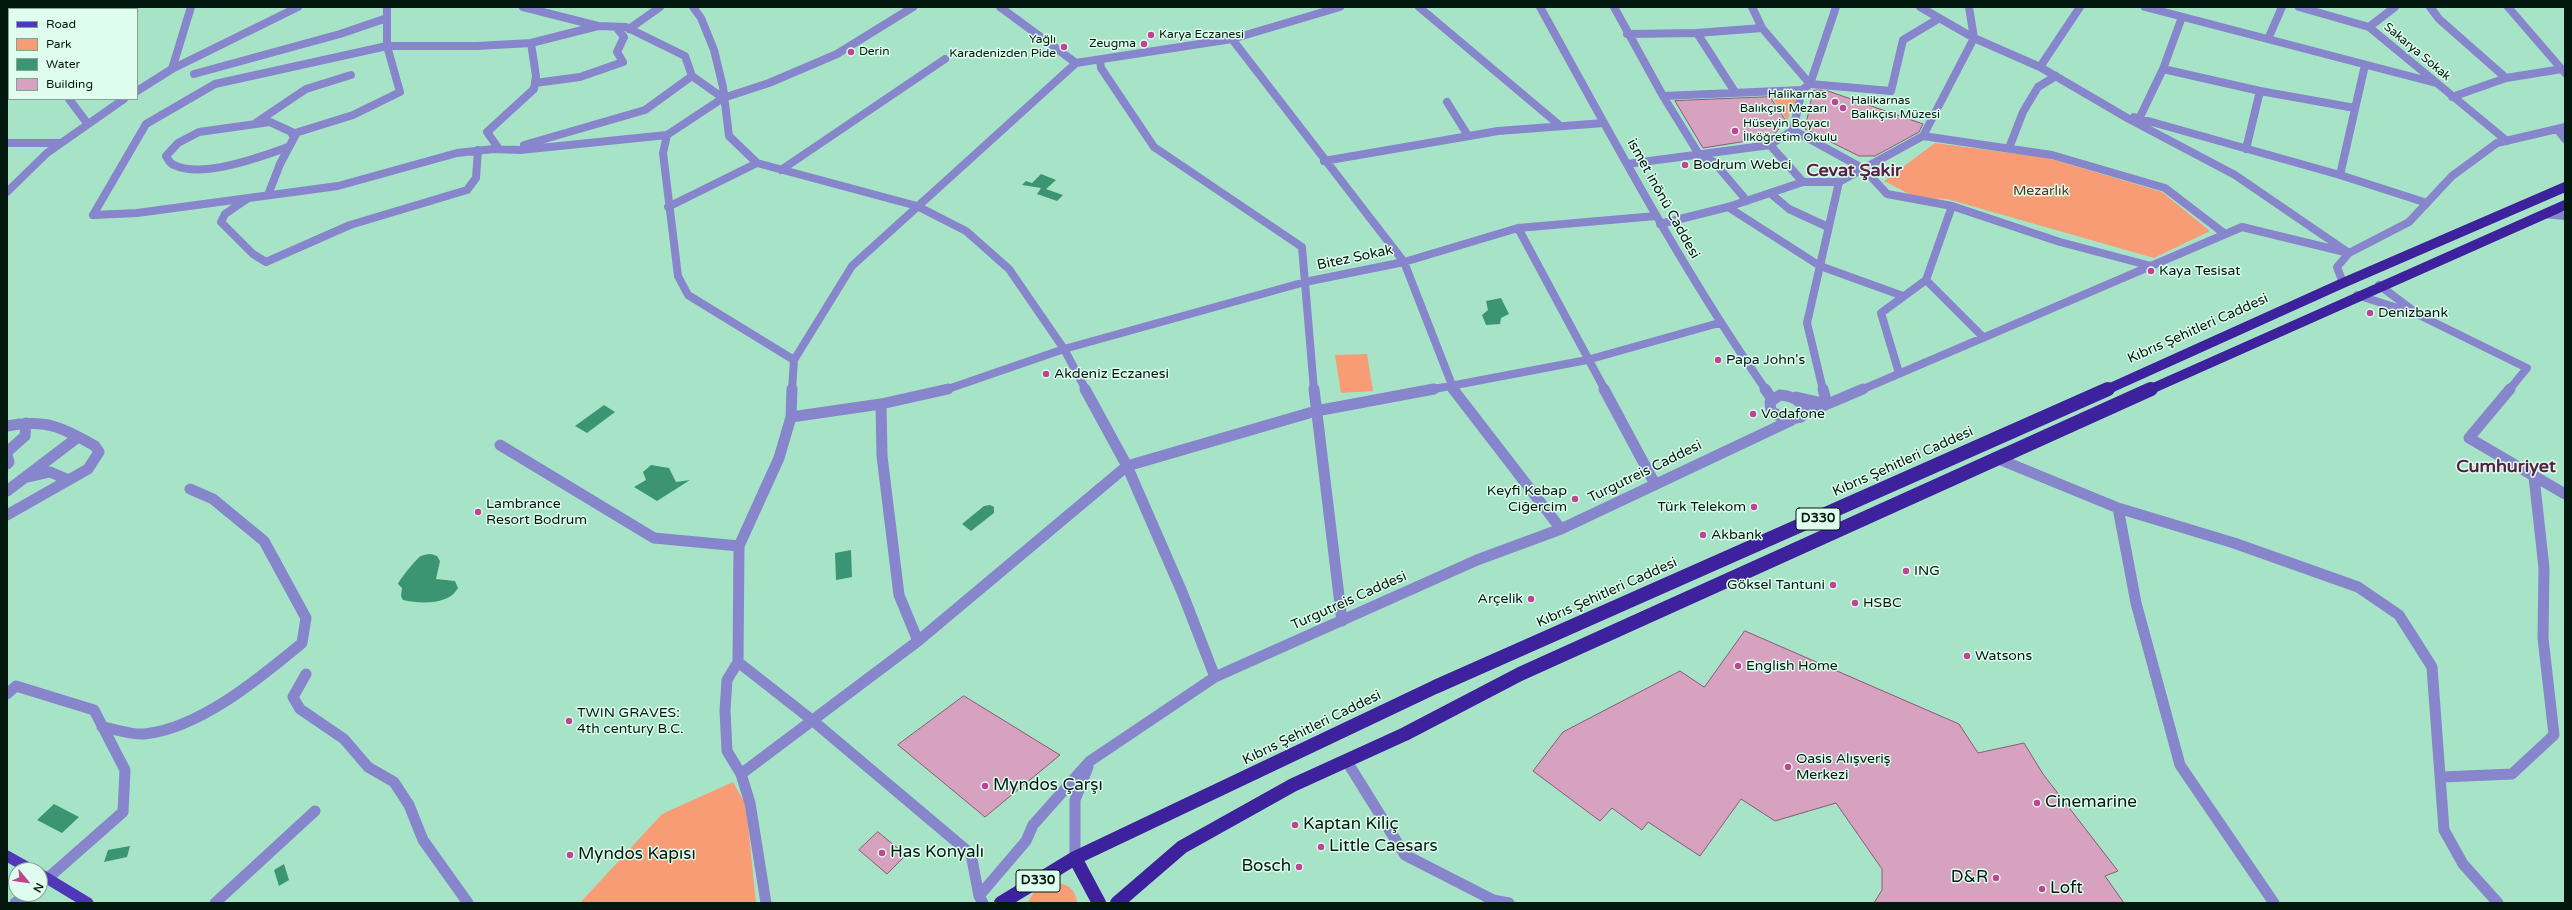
<!DOCTYPE html>
<meta charset="utf-8">
<style>
body{margin:0}
#map{position:relative;width:2572px;height:910px;overflow:hidden;background:#a7e4c7;font-family:"Varela Round",sans-serif}
canvas{display:block}
.frame{position:absolute;inset:0;border:8px solid #02180f;pointer-events:none}
.legend{position:absolute;left:8px;top:8px;width:130px;height:92px;box-sizing:border-box;background:#dffdee;border:1px solid #87a195;margin:0;padding:5px 7px;list-style:none;font-size:12px;color:#02180f}
.legend li{display:flex;align-items:center;gap:8px;height:20px}
.legend b{width:20px;border:1px solid #87a195}
.north{position:absolute;left:8px;top:862px;width:40px;height:40px;box-sizing:border-box;background:#dffdee;border:1px solid #87a195;border-radius:50%;rotate:119deg;font-size:11px;font-weight:700;line-height:16px;text-align:center;color:#02180f}
.north::after{content:'';display:block;margin:auto;width:14px;height:18px;background:#c04494;clip-path:polygon(50% 0,100% 100%,50% 72%,0 100%)}
</style>
<div id="map">
<canvas width="2572" height="910"></canvas>
<div class="frame"></div>
<ul class="legend">
<li><b style="height:5px;background:#5037ba"></b>Road</li>
<li><b style="height:11px;background:#f79c74"></b>Park</li>
<li><b style="height:11px;background:#3c9572"></b>Water</li>
<li><b style="height:11px;background:#d7a2bf"></b>Building</li>
</ul>
<div class="north">N</div>
</div>
<script>
const ctx = document.querySelector('canvas').getContext('2d');
ctx.lineJoin = 'round';
function fill(path, color) {
  ctx.fillStyle = color;
  ctx.fill(path, 'evenodd');
}
function trace(path, color, width, dash) {
  ctx.strokeStyle = color;
  ctx.lineWidth = width;
  ctx.lineCap = dash ? 'butt' : 'round';
  ctx.setLineDash(dash || []);
  ctx.stroke(path);
}
function label(font, color, halo, rows, align = 'center') {
  ctx.font = font + ' "Varela Round",sans-serif';
  ctx.lineWidth = 3;
  ctx.setLineDash([]);
  ctx.textBaseline = 'middle';
  ctx.strokeStyle = halo;
  ctx.fillStyle = color;
  for (const [text, x, y, turn = 0] of rows) {
    ctx.save();
    ctx.translate(x, y);
    ctx.rotate((+turn || 0) * Math.PI / 180);
    ctx.textAlign = isNaN(turn) ? turn : align;
    if (halo) ctx.strokeText(text, 0, 0);
    ctx.fillText(text, 0, 0);
    ctx.restore();
  }
}
const green = new Path2D(`
 M1787,92L1797,98L1787,120L1770,94Z
 M1935,143L2048,158L2162,192L2210,231L2154,258L1947,199L1917,198L1884,181Z
 M1367,354L1373,391L1341,393L1335,355Z
 M733,782L746,805L756,903H580L662,814Z
 M1050,883C1064,882 1076,887 1077,903H1028C1032,892 1039,887 1050,883Z`);
const water = new Path2D(`
 M1041,174L1056,180L1046,189L1063,195L1057,201L1037,194L1041,188L1022,185L1026,181L1032,183Z
 M1501,298L1509,314L1501,318L1500,324L1486,325L1482,315L1488,310L1486,301Z
 M604,405L615,412L587,433L575,426Z
 M651,465L669,468L676,482L690,480L657,501L634,487L646,480L643,472Z
 M990,505L994,507V513L971,531L962,524L984,506Z
 M851,550L852,577L836,580L835,553Z
 M431,554L437,556L440,561L436,579L455,581L458,588C449,605 421,604 403,600L401,596L402,588L398,584C399,580 417,558 421,556C423,555 428,554 431,554Z
 M54,804L79,817L62,833L37,820Z
 M130,846L127,857L104,862L108,850Z
 M284,864L289,880L279,886L274,870Z`);
const building = new Path2D(`
 M1817,90L1828,91L1923,124L1919,132L1875,156H1859L1805,129L1813,91Z
 M1770,97L1786,121L1772,137L1703,148L1675,101Z
 M1745,631L1959,724L1978,753L2024,743L2043,774L2118,871L2105,876L2124,903H1874L1882,890V869L1836,803L1775,821L1741,799L1700,856L1648,822L1642,830L1612,808L1600,821L1533,771L1563,732L1680,671L1704,687Z
 M964,696L1060,755L985,817L898,745Z
 M878,832L906,855L887,874L859,850Z`);
const minorFar1 = new Path2D(`
 M33,7L34,9
 M523,7L598,26L626,27L685,56L692,76L723,98
 M693,7L701,18L714,50L723,87L729,136L757,163L917,206L966,231L1009,269L1064,349L1086,390
 M1000,7L1076,63
 M1419,7L1558,124
 M1540,7C1612,137 1681,268 1766,390
 M1614,7L1663,96L1700,156L1714,162L1747,201
 M1836,7L1810,84L1891,91L1903,40L1938,19
 M1920,7L1974,38L2040,67L2129,119L2235,175L2349,253L2337,267L2343,283
 M2145,7L2436,83
 M2299,7L2369,27L2507,141
 M2430,7L2439,19L2506,78
 M2508,7L2565,73
 M2182,17L2163,69L2260,91
 M2369,27L2395,7
 M629,29L660,7
 M1697,33L1735,92
 M1627,34L1697,33L1762,28
 M7,35L9,34
 M1232,39L1404,262L1454,390
 M2268,39L2282,7
 M1100,61L1101,68L1154,147L1302,247L1314,390
 M2365,65L2340,175L2427,203
 M2040,67L2080,7
 M172,69L191,7
 M194,74L340,34L387,18
 M535,83L580,77L623,62L617,52L624,37L616,27
 M137,91L172,69L298,7
 M1663,96L1802,90
 M2452,97L2506,78L2562,69
 M69,99L87,123
 M1447,102L1467,134
 M2134,117L2340,175
 M2139,119L2163,69
 M257,122L306,89L351,75
 M2565,127L2557,129L2565,139
 M1793,130L1864,169L1887,194L1952,206L2060,242L2151,266
 M292,134L353,115L400,92L387,46V7
 M1923,136L2052,155L2165,188L2225,234
 M7,143H61
 M524,145L645,110L692,76
 M1770,145L1803,182
 M2009,148L2023,112L2038,87L2056,76
 M499,149L487,132L534,89L536,76L531,43
 M2246,149L2260,91L2355,108
 M1324,161L1498,131L1604,123
 M1627,164L1770,145L1793,130L1802,90L1810,84L1762,28L1752,7
 M781,170L945,59
 M7,192L47,153L124,99
 M1770,193L1789,209L1828,227
 M268,195L280,164L296,134L270,122L199,132L178,143L166,156C168,159 170,164 174,165C202,179 260,157 288,147
 M247,199L225,214L221,222L253,254L266,262L350,225L467,190L476,178L478,150
 M668,207L757,163
 M1728,207L1820,266L1903,296
 M2544,214L2565,216
 M93,215L137,213L338,186L457,153L494,149L520,150L667,135
 M93,215L146,124L215,84L387,46H477L531,43L598,26
 M1660,224L1728,207L1803,182H1839
 M1518,228L1605,390
 M1926,280L1983,337
 M2379,285L2411,309
 M2357,295L2419,315L2527,368L2509,390
 M794,360L852,266L1076,63L1232,39L1340,7
 M1899,373L1881,313L1926,280L1952,206
 M792,390L794,360L688,295L678,276L663,153L667,135L723,98L769,83L837,54L913,7
 M945,390L1064,349L1305,282L1404,262L1518,228L1656,216
 M1429,390L1587,360L1719,323
 M1823,390L1807,323L1839,182L1923,136L1974,38L1969,7
 M1861,390L2242,227L2349,253L2409,222L2452,176L2497,143L2557,129`);
const minor = new Path2D(`
 M792,389L791,417L779,458L739,546L738,662L812,720L971,854L979,896L983,903
 M1085,389L1127,466L1182,592L1215,677
 M1314,389L1342,621
 M1453,389L1561,529
 M1604,389L1655,484
 M1765,389L1772,399
 M1823,389L1827,404
 M2510,389L2469,438L2565,494
 M1780,395C1791,396 1801,399 1805,410L1801,417L1786,420L1771,411L1770,402Z
 M1796,397L1827,404
 M881,404L882,456L899,595L918,641
 M1804,414L1863,389
 M791,417L881,404L948,389
 M7,426C46,419 62,427 95,446L99,452L88,469L7,515
 M500,445L654,538L739,546
 M7,452L25,436L26,423
 M7,455L9,462L7,464
 M1996,458L2118,508L2234,543L2358,587L2399,615L2432,667L2444,830L2463,864L2498,903
 M28,477L50,472L69,480
 M7,491L78,437
 M2118,508L2136,603L2180,765L2274,903
 M738,662L727,680L725,710L727,751L741,774L750,803L766,903
 M306,674L293,697L300,709L344,739L368,767L394,782L409,805L423,840L468,903
 M7,694L16,686L94,710L125,770L123,812L40,885
 M102,727C116,729 130,735 144,734C199,729 261,677 302,643L306,618L264,541L213,499L190,489
 M1346,760L1405,855L1493,900L1509,903
 M741,774L918,641L1127,466L1316,411L1434,389
 M2442,777L2512,774L2554,735L2543,638L2544,568L2534,477
 M1075,858V800L1088,767
 M979,896L1026,841L1033,825L1090,761L1215,677L1477,560L1561,529L1792,420
 M15,903L27,894
 M215,903L315,811`);
const major = new Path2D(`
 M7,856L32,870
 M40,874L88,903`);
const highwayFar1 = new Path2D(`
 M2106,390L2343,283L2565,187
 M2149,390L2565,205`);
const highway = new Path2D(`
 M1075,858L1099,903
 M1001,903L1075,858L1435,687L2108,389
 M1117,903L1182,847L1293,785L1405,734L1520,674L2151,389`);
const markers = [
 [1151,35,4,"#c04494"],
 [1144,44,4,"#c04494"],
 [1064,47,4,"#c04494"],
 [851,52,4,"#c04494"],
 [1835,102,4,"#c04494"],
 [1843,108,4,"#c04494"],
 [1735,131,4,"#c04494"],
 [1685,165,4,"#c04494"],
 [2151,271,4,"#c04494"],
 [2370,313,4,"#c04494"],
 [1718,360,4,"#c04494"],
 [1046,374,4,"#c04494"],
 [1753,414,4,"#c04494"],
 [1575,499,4,"#c04494"],
 [1754,507,4,"#c04494"],
 [478,512,4,"#c04494"],
 [1703,535,4,"#c04494"],
 [1906,571,4,"#c04494"],
 [1833,585,4,"#c04494"],
 [1531,599,4,"#c04494"],
 [1855,603,4,"#c04494"],
 [1967,656,4,"#c04494"],
 [1738,666,4,"#c04494"],
 [569,721,4,"#c04494"],
 [1788,767,4,"#c04494"],
 [985,786,4,"#c04494"],
 [2037,803,4,"#c04494"],
 [1295,825,4,"#c04494"],
 [1321,847,4,"#c04494"],
 [882,853,4,"#c04494"],
 [570,855,4,"#c04494"],
 [1299,867,4,"#c04494"],
 [1996,878,4,"#c04494"],
 [2042,889,4,"#c04494"]
];
const farPoinames = [
 ["Karya Eczanesi",1159,35],
 ["Yağlı",1056,40,"right"],
 ["Karadenizden Pide",1056,54,"right"],
 ["Zeugma",1136,44,"right"],
 ["Derin",859,52],
 ["Halikarnas",1827,95,"right"],
 ["Balıkçısı Mezarı",1827,109,"right"],
 ["Halikarnas",1851,101],
 ["Balıkçısı Müzesi",1851,115],
 ["Hüseyin Boyacı",1743,124],
 ["İlköğretim Okulu",1743,138]
];
const farStreetnames = [
 ["Sakarya Sokak",2417,52,40]
];
const shields = [
 [1818,519,44],
 [1038,881,44]
];
const shieldNames = [
 ["D330",1818,519],
 ["D330",1038,881]
];
const poiNames = [
 ["Bodrum Webci",1693,165],
 ["Kaya Tesisat",2159,271],
 ["Denizbank",2378,313],
 ["Papa John's",1726,360],
 ["Akdeniz Eczanesi",1054,374],
 ["Vodafone",1761,414],
 ["Keyfi Kebap",1567,491,"right"],
 ["Ciğercim",1567,507,"right"],
 ["Lambrance",486,504],
 ["Resort Bodrum",486,520],
 ["Türk Telekom",1746,507,"right"],
 ["Akbank",1711,535],
 ["ING",1914,571],
 ["Göksel Tantuni",1825,585,"right"],
 ["Arçelik",1523,599,"right"],
 ["HSBC",1863,603],
 ["Watsons",1975,656],
 ["English Home",1746,666],
 ["TWIN GRAVES:",577,713],
 ["4th century B.C.",577,729],
 ["Oasis Alışveriş",1796,759],
 ["Merkezi",1796,775]
];
const parkNames = [
 ["Mezarlık",2041,191]
];
const streetNames = [
 ["ismet inönü Caddesi",1663,199,61],
 ["Bitez Sokak",1355,258,-12],
 ["Kıbrıs Şehitleri Caddesi",2198,329,-24],
 ["Kıbrıs Şehitleri Caddesi",1903,462,-24],
 ["Turgutreis Caddesi",1645,472,-26],
 ["Kıbrıs Şehitleri Caddesi",1607,593,-24],
 ["Turgutreis Caddesi",1349,601,-24],
 ["Kıbrıs Şehitleri Caddesi",1312,728,-26]
];
const nearPoinames = [
 ["Myndos Çarşı",993,786],
 ["Cinemarine",2045,803],
 ["Kaptan Kiliç",1303,825],
 ["Little Caesars",1329,847],
 ["Has Konyalı",890,853],
 ["Myndos Kapısı",578,855],
 ["Bosch",1291,867,"right"],
 ["D&R",1988,878,"right"],
 ["Loft",2050,889]
];
const districtNames = [
 ["Cevat Şakir",1854,171],
 ["Cumhuriyet",2506,467]
];
fill(green, '#f79c74');
fill(water, '#3c9572');
fill(building, '#d7a2bf');
trace(building, '#8a5a75', 1);
trace(minorFar1, '#8785cb', 8);
trace(minor, '#8785cb', 11);
trace(major, '#5037ba', 11);
trace(highwayFar1, '#3e219c', 10);
trace(highway, '#3e219c', 14);
for (const [x, y, r, color] of markers) {
  const dot = new Path2D();
  dot.arc(x, y, r, 0, 2 * Math.PI);
  ctx.fillStyle = color;
  ctx.fill(dot);
  trace(dot, '#dffdee', 1.5);
}
label('12px', '#02180f', '#dffdee', farPoinames, 'left');
label('12px', '#02180f', '#dffdee', farStreetnames);
for (const [x, y, w] of shields) {
  const box = new Path2D();
  box.roundRect(x - w / 2, y - 11, w, 22, 3);
  ctx.fillStyle = '#dffdee';
  ctx.fill(box);
  trace(box, '#02180f', 1);
}
label('bold 13px', '#02180f', null, shieldNames);
label('14px', '#02180f', '#dffdee', poiNames, 'left');
label('14px', '#62301a', '#dffdee', parkNames);
label('14px', '#02180f', '#dffdee', streetNames);
label('17px', '#02180f', '#dffdee', nearPoinames, 'left');
label('bold 18px', '#591e44', '#dffdee', districtNames);
</script>
